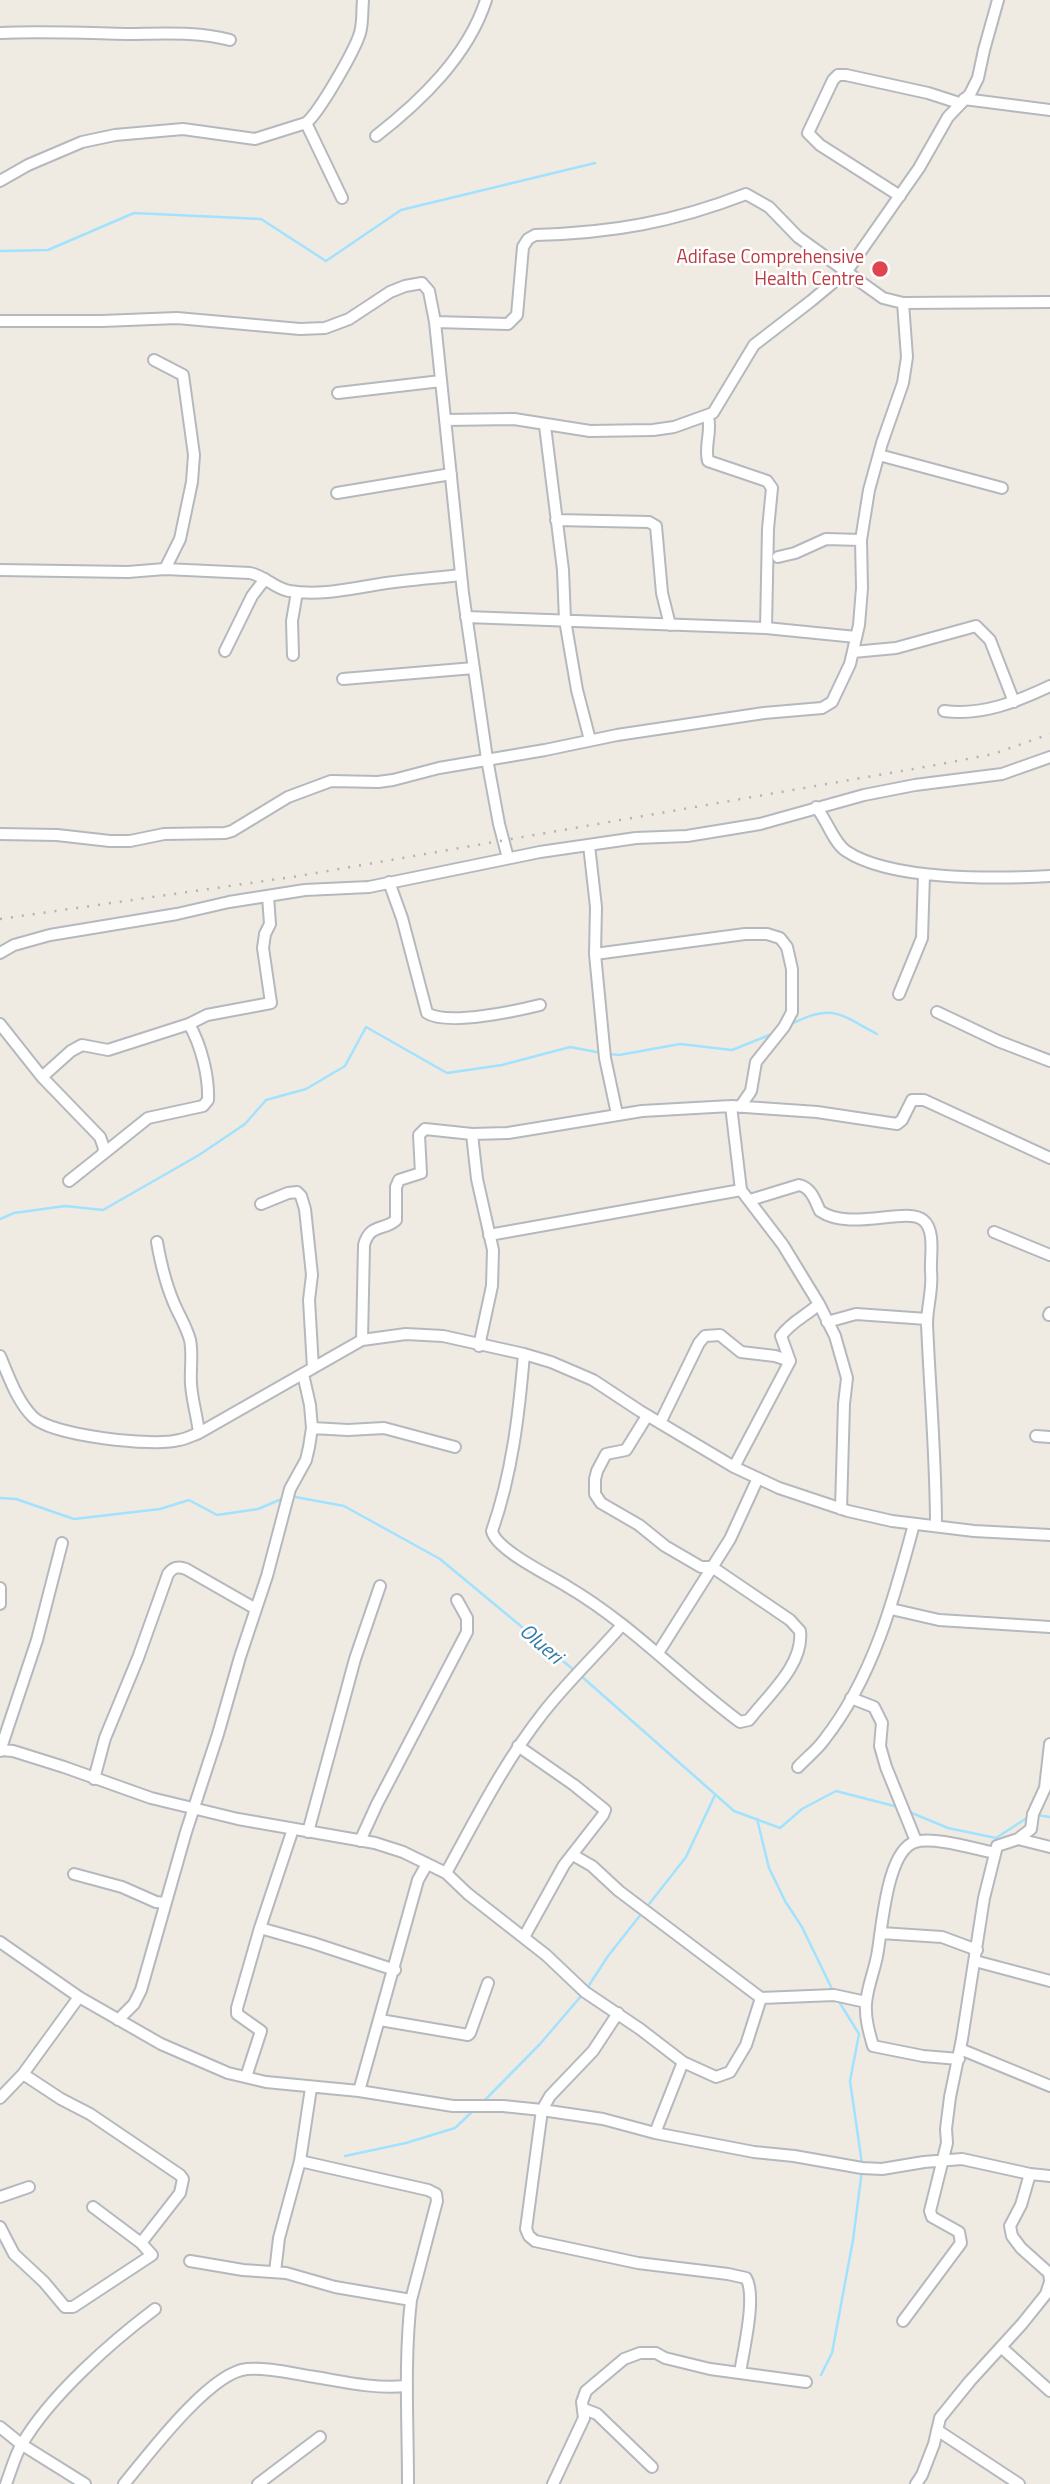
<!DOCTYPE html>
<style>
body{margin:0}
canvas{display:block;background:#efeae2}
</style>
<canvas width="1050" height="2484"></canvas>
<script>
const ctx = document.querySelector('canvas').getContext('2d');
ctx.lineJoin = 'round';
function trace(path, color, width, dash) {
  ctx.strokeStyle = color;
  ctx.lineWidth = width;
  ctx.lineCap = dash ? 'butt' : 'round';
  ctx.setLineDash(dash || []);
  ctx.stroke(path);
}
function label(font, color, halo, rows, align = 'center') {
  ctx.font = font + ' "Titillium Web",sans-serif';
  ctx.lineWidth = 5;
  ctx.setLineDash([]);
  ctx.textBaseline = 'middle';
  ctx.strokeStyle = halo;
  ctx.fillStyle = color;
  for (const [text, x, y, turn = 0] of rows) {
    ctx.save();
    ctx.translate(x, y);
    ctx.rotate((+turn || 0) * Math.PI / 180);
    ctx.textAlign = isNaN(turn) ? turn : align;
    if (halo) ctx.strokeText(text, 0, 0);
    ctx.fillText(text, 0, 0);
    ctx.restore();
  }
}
const stream = new Path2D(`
 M0,251L48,250L134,213L261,219L326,261L401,210L595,163
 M791,1024C833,1003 839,1014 877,1034
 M609,1054L619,1055L680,1044L732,1050L772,1034
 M0,1219L14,1213L65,1206L103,1210L199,1155L245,1124L266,1100L306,1089L345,1066L366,1027L447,1073L502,1065L570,1047L602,1053
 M290,1496L344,1506L440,1559L575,1671
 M0,1498L16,1499L74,1519L160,1509L189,1500L217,1515L258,1509L284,1498
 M580,1675L734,1811L780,1828L802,1809L836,1791L898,1807
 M907,1811L948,1828L996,1838L1030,1816
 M1036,1815L1050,1817
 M757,1819L769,1868L785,1901L802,1927L833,1991
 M646,1908L686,1857L715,1795
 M586,1990L608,1956L642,1913
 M838,2000L859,2034L850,2081L862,2164
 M482,2103L540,2044L582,1995
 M345,2156L406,2143L455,2128L474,2110
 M821,2375L832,2353L853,2240L862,2170`);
const street = new Path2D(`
 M0,33C42,31 84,33 126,34C160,34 197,31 230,40
 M964,99L1050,110
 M306,123L342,198
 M376,136C421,101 468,56 486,0
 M0,181L28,165L82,142L115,135L183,129L255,139L306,123C319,113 355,50 360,33C363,23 362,10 363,0
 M900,196L820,145L808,133L833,80L838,75H846L928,93L959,103
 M0,321H102L177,318L300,329L325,328L349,319L390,292L405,286L422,283L429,291L435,322L463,593L487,759L499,824L508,858
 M435,322L508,324L517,315L523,247L528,239L535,235C612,233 674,222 746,194L769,207L798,237L883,298L903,303L1050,302
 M154,360L183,375L194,455L192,482L180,539L165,569
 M338,393L441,381
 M708,417C712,432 704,446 708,461L767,481L772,488L768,529L766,628
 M445,420L514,419L590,431L653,430L674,427L713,413L754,345L811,301L847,271L919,168L948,117L970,94L978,78L984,50L998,0
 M545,426L563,570L565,620L577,690L590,740
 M879,455L1002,488
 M337,493L451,474
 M556,520L649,522L656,526L662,593L670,625
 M778,557L795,553L826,539L861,540
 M0,570L128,572L165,569L250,573C265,576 274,588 289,591C320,596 349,589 380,584C407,580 434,578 461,575
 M466,617L766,628L856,637
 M225,651L252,596L265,579
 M853,652L896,648L976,626L990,640L1014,702
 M293,655L292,621L297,592
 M343,679L474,668
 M944,711C982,716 1016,702 1050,686
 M816,807C827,820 833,842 846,851C891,881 996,879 1050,876
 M0,834L57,835L110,841H130L164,834L225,833L232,831L288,797L331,781L378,782L393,780L439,768L545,750L617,735L764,713L822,708L832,702L850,664L859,625L862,588L861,540L869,490L882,443L903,383L907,357L903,303
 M589,845L596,907L595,954L745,934H767L780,938L787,947L792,969V1012L784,1027L756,1062L751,1091L740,1107
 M389,882L402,918L427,1013C447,1026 516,1011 540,1005
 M0,953L14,945L50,935L177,914L229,902L305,890L369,887L540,852L636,838L687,836L760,824L864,795L915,785L1002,774L1050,757
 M595,954L605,1058L617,1114
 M899,994L922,938L924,874
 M937,1012L998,1041L1050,1061
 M0,1024L42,1077L100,1137L104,1148L103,1154L69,1181
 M42,1077L71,1051L82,1045L108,1050L189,1024L207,1015L271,1003L263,948L265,934L270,924L268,896
 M731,1106L741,1190L783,1245L819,1304L835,1336L847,1378L844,1404L841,1509
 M472,1134L477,1179L493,1250L492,1286L479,1346
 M103,1154L148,1118L203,1106L208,1100C209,1076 201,1045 189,1024
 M750,1200L799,1185C812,1188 815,1201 820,1211C850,1232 907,1206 923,1220C936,1230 930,1257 931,1271C933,1290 927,1306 927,1324C930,1392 936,1459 936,1526
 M261,1204L288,1193L297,1192L301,1196L305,1209L312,1275L309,1300L313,1368
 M994,1232L1050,1255
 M489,1235L741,1190
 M157,1242C161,1265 167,1289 177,1310C182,1320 187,1329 190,1340C193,1355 190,1369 191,1384C192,1400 197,1416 199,1433
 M1049,1315L1050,1313
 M827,1322L856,1314L927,1319
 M362,1340L364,1245C370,1223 384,1231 396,1220V1187L399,1180L421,1173L419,1135L425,1129L472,1134L508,1133L642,1111L731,1106L817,1112L897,1124L902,1120L912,1100H924L1050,1158
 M524,1354C519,1414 512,1474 492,1531C496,1550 551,1576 568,1587C631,1624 682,1679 740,1722L749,1720C768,1695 804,1665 800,1631L790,1620L712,1567H701L665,1546L639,1525L601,1503L595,1494V1479L597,1471L606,1454L626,1450L647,1416
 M0,1356C9,1377 17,1401 33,1417C52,1436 154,1447 179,1440C186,1439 193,1435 199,1433L362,1340L406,1334L443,1336L524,1354L551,1362L593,1380L640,1411L734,1467L779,1488L848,1511L892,1521L974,1531L1050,1535
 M660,1423L699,1343L705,1336L720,1335L741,1352L775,1356L790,1361
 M312,1428L348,1430L384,1428L455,1447
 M1036,1436L1050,1437
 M734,1467L790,1361L781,1336C792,1321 806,1316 819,1304
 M0,1588V1604
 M891,1609L939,1620L1050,1627
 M658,1653L730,1539L758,1478
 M851,1698L874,1707L882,1723L880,1746L886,1767L916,1841
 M518,1746L574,1785L605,1810L603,1815L564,1865L524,1937
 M0,1750L13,1751L64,1767L151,1798L238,1819L375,1843L403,1852L446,1873L468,1894L546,1955L585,1992L640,2029L683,2062L716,2077L730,2072L746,2045L761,1998
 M0,1751L37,1640L62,1543
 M798,1767C806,1758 817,1750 824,1740C873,1678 894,1599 914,1524
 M94,1779L105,1738L138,1658L168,1574C173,1567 178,1566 186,1569L256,1609
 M308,1832L355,1659L380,1586
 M1018,1839L1050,1847
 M360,1841L377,1804L467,1632V1618L457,1600
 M573,1855L592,1866L619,1891L761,1998L834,1995L866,2002
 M446,1873C477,1817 503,1764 543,1713C568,1681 596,1655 622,1625
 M74,1874L122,1887L156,1902L165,1903
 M260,1928L313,1943L395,1970
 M881,1933L942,1937L977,1950
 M0,1942L79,1997L161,2044L228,2073L266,2082L359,2091L453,2106H503L542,2110L603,2119L655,2133L754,2152L794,2156L862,2168L882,2169L924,2162L962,2159L1030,2174L1050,2176
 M975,1961L1050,1981
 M618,2013L593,2051L550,2096L542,2110L526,2229L529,2236L535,2241L638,2263L728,2274L746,2278C757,2296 743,2352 740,2373
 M118,2020L134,2004L141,1990L186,1832L218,1734L240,1657L267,1576L290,1489L306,1460L309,1447L312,1428L310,1405L303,1374
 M380,2020L468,2035L470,2033L488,1983
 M960,2049L1050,2086
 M959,2059L923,2056L873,2046C869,2032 865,2018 866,2004C867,1988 874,1972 877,1956C882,1931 886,1851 915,1842C933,1836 975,1849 995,1853
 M23,2074L61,2099L90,2114L180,2175L183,2179L180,2193L141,2243
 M246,2077L261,2031L237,2014V2008L260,1928L293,1829
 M359,2091L418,1880L427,1864
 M0,2098L23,2074L79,1997
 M655,2133L683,2062
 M300,2161L428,2190L436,2194L437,2201L411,2300C404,2361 408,2422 408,2484
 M1030,2174L1021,2205L1010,2226L1012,2236L1021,2248L1049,2273L1050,2280
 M0,2197L29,2187
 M0,2227L14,2254L44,2282L65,2307H73L152,2255L141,2243L93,2207
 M190,2261L243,2270L286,2273L335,2287L411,2300
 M275,2272L279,2238L300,2161L311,2088
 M903,2321L961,2243L959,2232L932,2217L930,2211L947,2143L946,2129L950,2097L962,2039L984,1898L997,1846L1018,1839L1031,1829L1033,1814L1045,1788L1050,1744
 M1001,2347L1050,2391
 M584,2409L597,2414L652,2467
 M0,2427L21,2444L85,2484
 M937,2430L1019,2484
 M6,2484C11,2471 15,2455 22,2444C50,2396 111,2342 155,2309
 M124,2484C148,2455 210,2372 247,2369C268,2367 294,2374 315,2377C345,2382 375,2389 405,2386
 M258,2484L320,2437
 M553,2484L584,2418L582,2402L586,2391L624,2359L640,2353H656L665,2358L710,2369L806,2382
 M916,2484L922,2475L934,2444L940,2418L970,2381L1022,2324L1046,2294L1050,2282`);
const rail = new Path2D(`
 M0,919L299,876L936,765L993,754L1050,734`);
const markers = [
 [880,269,9,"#e0444e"]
];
const healthNames = [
 ["Adifase Comprehensive",864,258],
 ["Health Centre",864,280]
];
const waterNames = [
 ["Olueri",540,1645,41]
];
trace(stream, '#a1e3ff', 2.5);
trace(street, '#b5b9be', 14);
trace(street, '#fff', 10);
trace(rail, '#b2b3b4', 2.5, [2, 9]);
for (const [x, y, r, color] of markers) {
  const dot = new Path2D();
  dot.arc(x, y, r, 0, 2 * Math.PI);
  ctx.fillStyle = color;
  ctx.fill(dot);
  trace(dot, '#fff', 2.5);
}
label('19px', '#be3a42', '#fff', healthNames, 'right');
label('italic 21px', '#307ba8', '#fff', waterNames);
</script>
